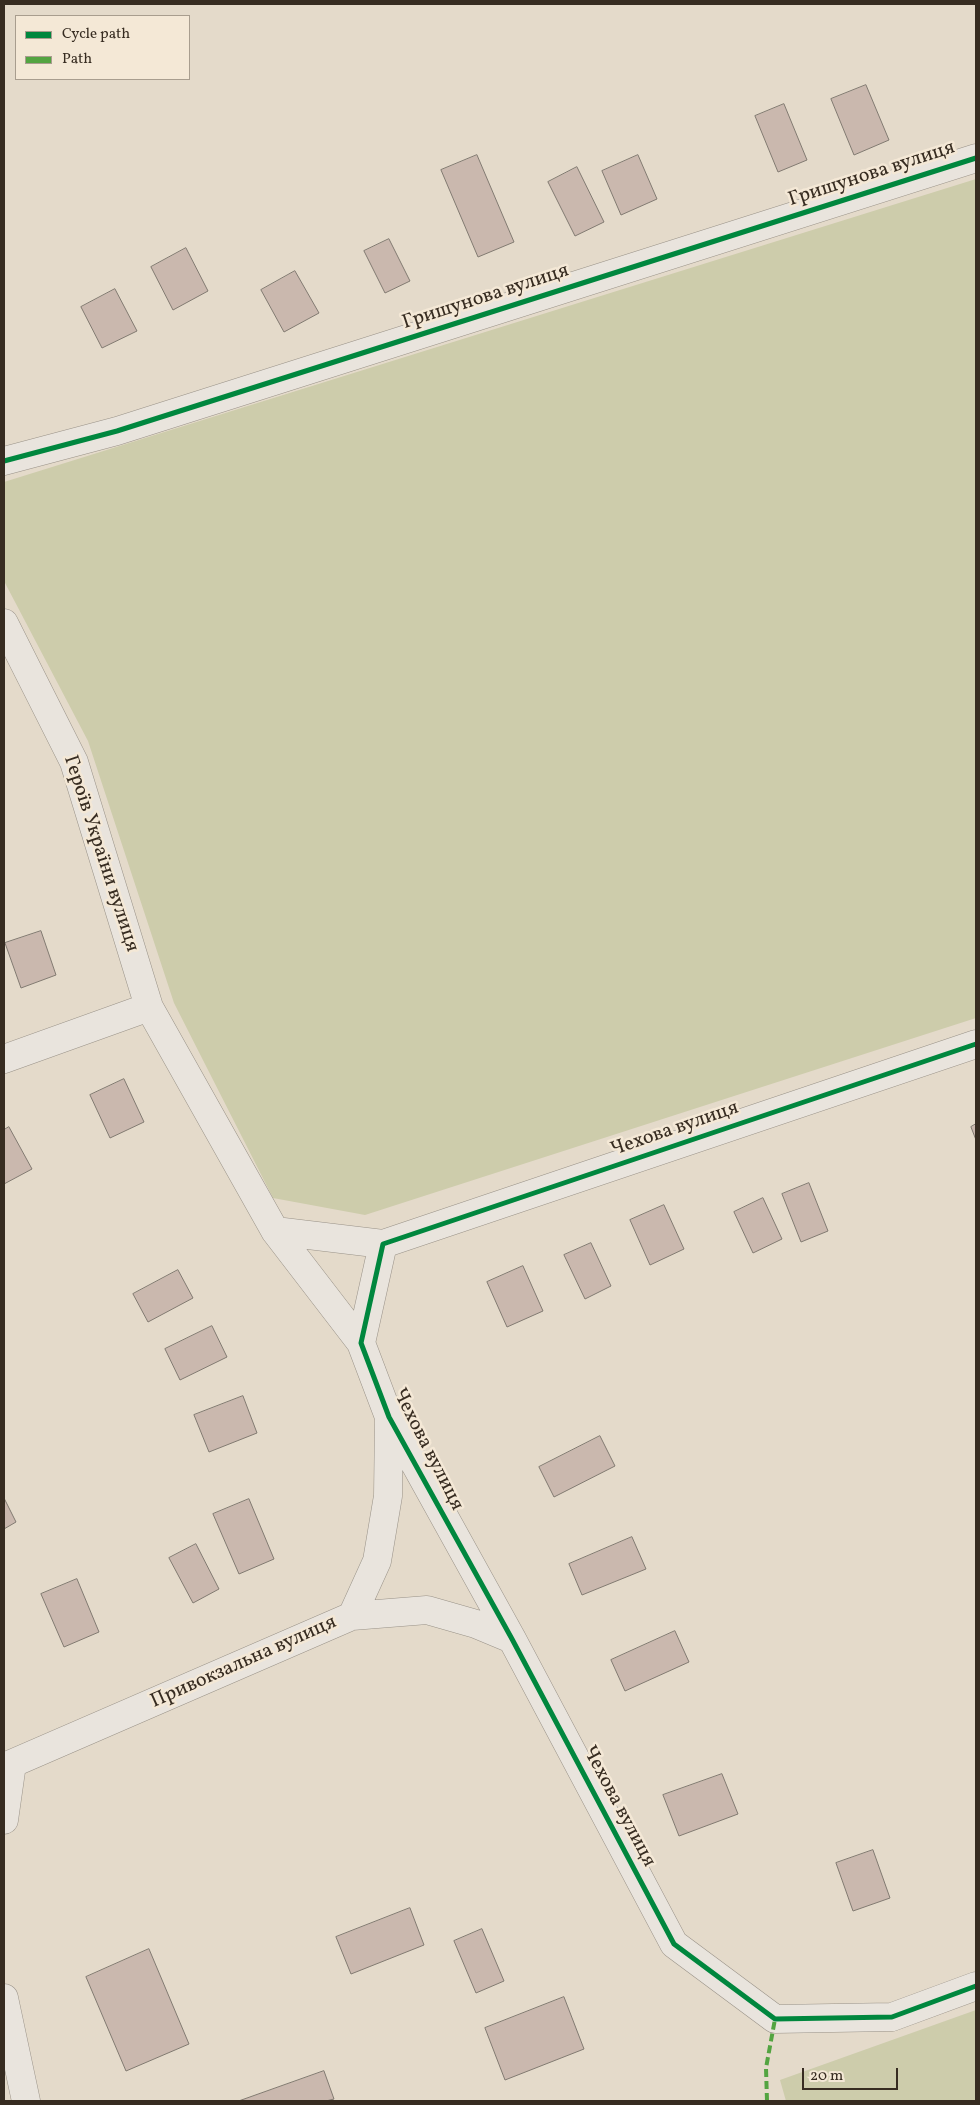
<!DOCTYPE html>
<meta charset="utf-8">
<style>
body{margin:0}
#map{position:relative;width:980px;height:2105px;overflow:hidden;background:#e4daca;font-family:Vollkorn,serif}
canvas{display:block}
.frame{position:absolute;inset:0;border:5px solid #372c21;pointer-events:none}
.legend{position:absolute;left:15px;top:15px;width:175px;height:65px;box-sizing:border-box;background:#f4e8d6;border:1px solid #a89d8e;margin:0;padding:6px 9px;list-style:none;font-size:15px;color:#372c21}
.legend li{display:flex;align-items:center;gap:10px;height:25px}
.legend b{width:25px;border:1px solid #a89d8e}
.scale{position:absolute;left:802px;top:2068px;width:96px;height:22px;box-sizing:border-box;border:2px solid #372c21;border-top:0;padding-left:6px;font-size:15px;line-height:18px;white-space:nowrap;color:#372c21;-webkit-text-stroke:4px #f4e8d6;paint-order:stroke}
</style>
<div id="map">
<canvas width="980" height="2105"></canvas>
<div class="frame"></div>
<ul class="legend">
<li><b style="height:6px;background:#00873e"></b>Cycle path</li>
<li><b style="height:6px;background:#53a441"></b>Path</li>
</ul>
<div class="scale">20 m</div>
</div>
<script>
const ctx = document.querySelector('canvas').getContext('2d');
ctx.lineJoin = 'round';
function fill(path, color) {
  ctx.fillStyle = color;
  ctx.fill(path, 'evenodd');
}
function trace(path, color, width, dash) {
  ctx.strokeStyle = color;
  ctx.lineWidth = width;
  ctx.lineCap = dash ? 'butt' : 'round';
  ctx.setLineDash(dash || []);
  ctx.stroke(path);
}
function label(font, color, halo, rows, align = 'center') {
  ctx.font = font + ' Vollkorn,serif';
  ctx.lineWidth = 5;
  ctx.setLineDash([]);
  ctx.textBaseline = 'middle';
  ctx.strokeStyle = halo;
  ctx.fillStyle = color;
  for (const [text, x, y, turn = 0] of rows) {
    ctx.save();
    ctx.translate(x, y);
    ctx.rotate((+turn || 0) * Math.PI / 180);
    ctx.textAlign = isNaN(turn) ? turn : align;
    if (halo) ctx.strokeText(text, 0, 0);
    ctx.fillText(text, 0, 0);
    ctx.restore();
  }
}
const green = new Path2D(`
 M976,179V1018L365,1215L273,1198L174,1003L88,741L4,581V482Z
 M976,2010V2101H786L780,2080Z`);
const building = new Path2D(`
 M866,85L889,140L854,155L831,99Z
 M784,104L807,160L778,172L755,116Z
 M477,155L514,242L478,257L441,170Z
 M638,155L657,199L621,215L602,171Z
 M577,167L604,222L575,236L548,182Z
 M389,239L410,281L385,293L364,251Z
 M186,248L208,291L173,310L151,267Z
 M295,271L319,313L284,332L261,290Z
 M115,289L137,331L102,348L81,307Z
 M41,931L56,975L21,988L5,943Z
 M124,1079L144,1122L110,1138L90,1095Z
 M976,1124V1140L971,1127Z
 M9,1127L32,1169L4,1184V1130Z
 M809,1183L828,1231L801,1242L782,1194Z
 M763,1198L782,1239L753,1253L734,1212Z
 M664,1205L684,1249L650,1265L630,1220Z
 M591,1243L611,1286L585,1299L564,1255Z
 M523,1266L543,1311L507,1327L487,1282Z
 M178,1270L193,1298L148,1322L133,1294Z
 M212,1326L227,1357L180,1380L165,1349Z
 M243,1396L257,1433L209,1452L194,1415Z
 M600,1436L615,1466L554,1497L539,1467Z
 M4,1498L16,1522L4,1529Z
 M249,1499L274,1559L239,1574L213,1514Z
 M632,1537L646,1569L582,1595L569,1564Z
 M196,1544L219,1589L193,1603L169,1558Z
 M77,1579L99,1632L64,1647L41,1594Z
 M675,1631L689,1662L625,1691L611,1660Z
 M722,1774L738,1814L679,1836L663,1795Z
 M873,1850L890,1898L853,1911L836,1863Z
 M410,1908L424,1945L351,1974L336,1937Z
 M482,1929L504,1981L476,1993L454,1941Z
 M149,1949L189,2044L126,2071L86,1977Z
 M564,1997L584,2049L505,2080L485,2028Z
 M324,2071L334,2099L326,2101H239Z`);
const minor = new Path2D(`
 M4,461L117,431L976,158
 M4,623L74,762L149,1007L275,1231L361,1343
 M976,1044L383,1244L361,1343L389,1417L512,1639L674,1944L775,2019L892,2017L976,1986
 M4,1059L149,1007
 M275,1231L383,1244
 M352,1616L427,1610L476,1624L512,1639
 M4,1767L352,1616L377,1561L388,1496L389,1418
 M4,1820L12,1764
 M4,1998L26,2101`);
const quiet = new Path2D(`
 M767,2101L766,2068L775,2019`);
const cycleway = new Path2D(`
 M4,461L117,431L976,158
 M976,1044L383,1244L361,1343L389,1417L512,1639L674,1944L775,2019L892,2017L976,1986`);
const streetNames = [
 ["Гришунова вулиця",872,175,-18],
 ["Гришунова вулиця",486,298,-18],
 ["Героїв України вулиця",100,854,72],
 ["Чехова вулиця",675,1130,-19],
 ["Чехова вулиця",427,1450,63],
 ["Привокзальна вулиця",244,1663,-24],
 ["Чехова вулиця",618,1807,62]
];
fill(green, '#cdccab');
fill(building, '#cab8ae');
trace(building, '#817a71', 1);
trace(minor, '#999288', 29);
trace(minor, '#e9e4dd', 28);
trace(quiet, '#53a441', 4, [8, 4]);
trace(cycleway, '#00873e', 5);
label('20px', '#372c21', '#f4e8d6', streetNames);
</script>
